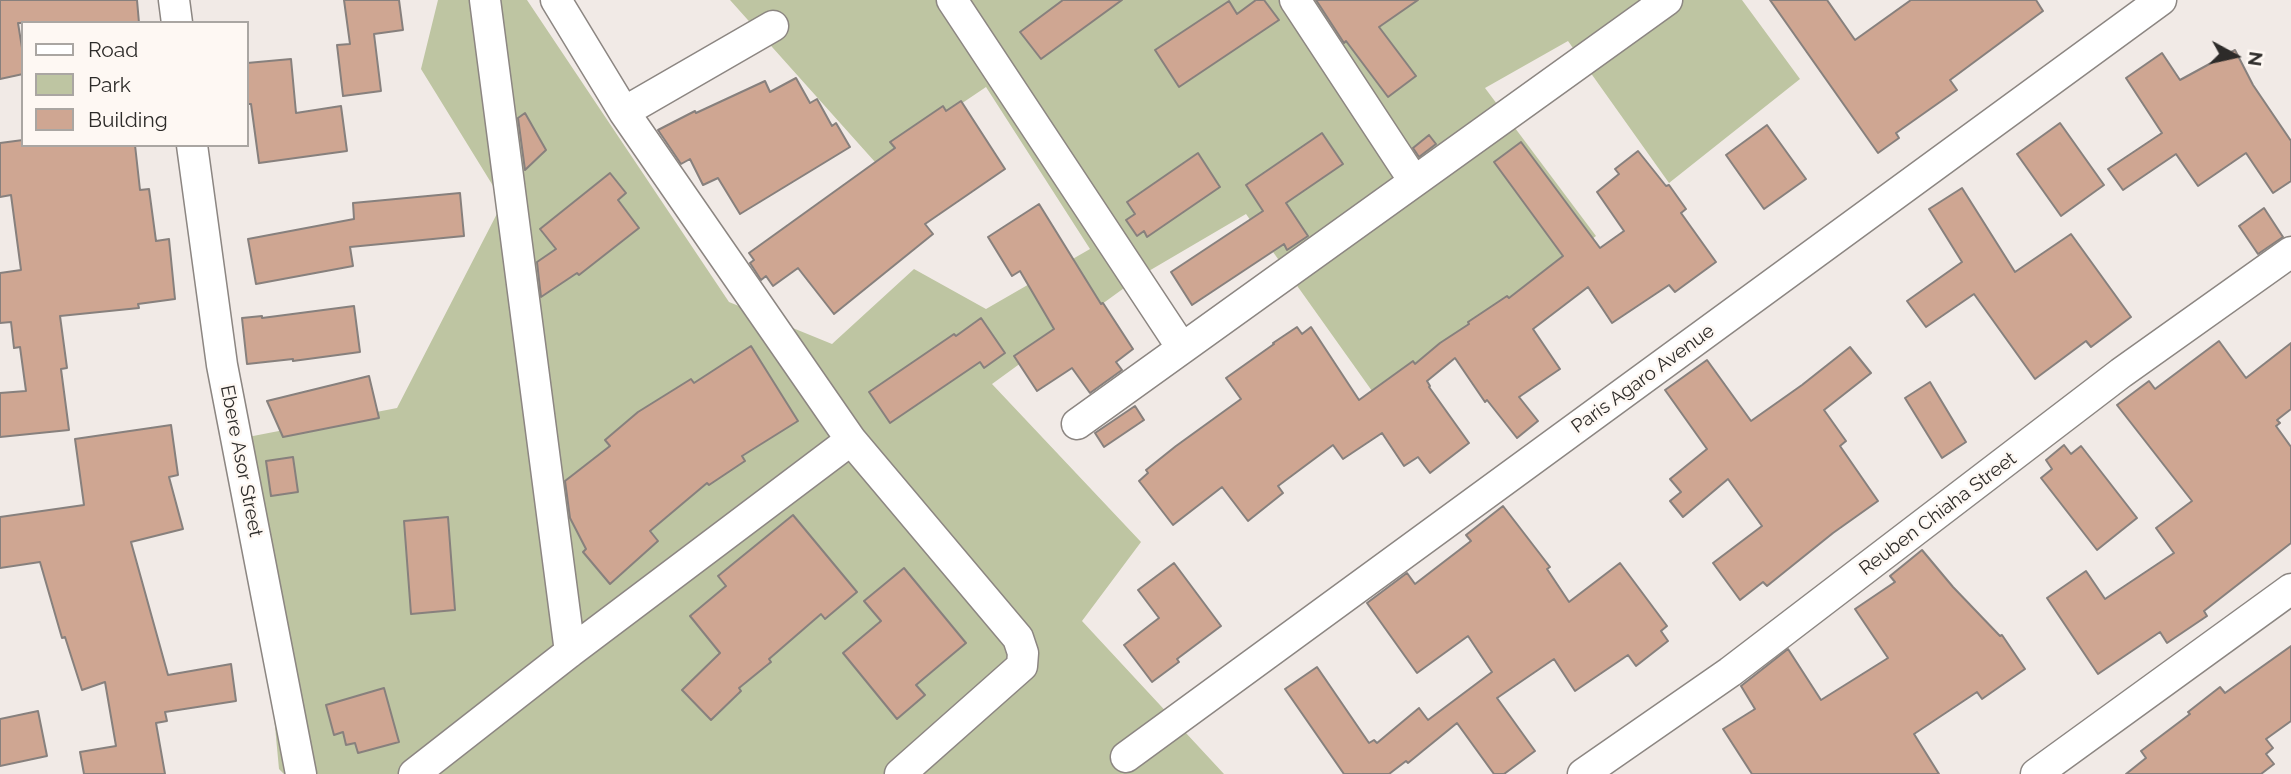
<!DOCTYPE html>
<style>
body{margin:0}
#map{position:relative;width:2291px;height:774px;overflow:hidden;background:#f1eae6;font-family:Raleway,sans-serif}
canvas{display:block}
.legend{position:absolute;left:21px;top:21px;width:228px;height:126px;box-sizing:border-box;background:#fef8f3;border:2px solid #aaa6a2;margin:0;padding:9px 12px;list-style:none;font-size:21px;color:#2d2b29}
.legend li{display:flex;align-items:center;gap:14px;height:35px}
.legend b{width:35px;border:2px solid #aaa6a2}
.north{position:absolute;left:2200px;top:21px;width:70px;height:70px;-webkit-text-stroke:5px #fef8f3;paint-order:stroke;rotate:98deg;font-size:19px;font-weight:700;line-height:28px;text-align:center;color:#2d2b29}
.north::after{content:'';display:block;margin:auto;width:24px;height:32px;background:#2d2b29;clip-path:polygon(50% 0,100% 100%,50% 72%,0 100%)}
</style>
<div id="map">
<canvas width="2291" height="774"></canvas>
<ul class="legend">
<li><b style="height:9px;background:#fff"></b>Road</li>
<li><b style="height:19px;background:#bec5a2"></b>Park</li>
<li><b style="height:19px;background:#cfa692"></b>Building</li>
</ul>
<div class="north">N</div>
</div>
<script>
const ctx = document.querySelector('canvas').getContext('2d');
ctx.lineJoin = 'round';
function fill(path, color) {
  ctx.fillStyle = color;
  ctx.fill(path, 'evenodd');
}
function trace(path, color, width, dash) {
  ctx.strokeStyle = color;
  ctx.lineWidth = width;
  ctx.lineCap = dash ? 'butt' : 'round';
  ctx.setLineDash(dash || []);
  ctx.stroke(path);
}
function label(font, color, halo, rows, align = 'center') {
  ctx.font = font + ' Raleway,sans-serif';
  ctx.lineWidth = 5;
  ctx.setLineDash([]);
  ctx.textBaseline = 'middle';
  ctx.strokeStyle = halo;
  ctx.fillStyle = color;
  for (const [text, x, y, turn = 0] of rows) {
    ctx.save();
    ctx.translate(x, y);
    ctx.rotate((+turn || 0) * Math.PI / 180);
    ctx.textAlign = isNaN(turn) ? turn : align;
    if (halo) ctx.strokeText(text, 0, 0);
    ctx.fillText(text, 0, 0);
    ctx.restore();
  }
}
const green = new Path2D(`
 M438,0H527L729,302L832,344L914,269L986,309L1090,249L986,87L875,162L730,0H1742L1800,79L1669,183L1568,41L1485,88L1596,236L1377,398L1246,214L1142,275L992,384L1141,542L1082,621L1224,774H284L279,769L248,437L397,408L503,202L421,69Z`);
const building = new Path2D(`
 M0,0H137L139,23H18L23,54V74L0,79Z
 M344,0H399L403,30L374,34L381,91L343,96L337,45L350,44Z
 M1063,0H1122L1041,59L1020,32Z
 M1256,0H1264L1279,20L1179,87L1155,50L1229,1L1237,14Z
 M1316,0H1418L1379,27L1416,76L1388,97L1346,41L1344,43Z
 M1770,0H1827L1855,40L1911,0H2036L2043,11L1950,80L1957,90L1896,133L1899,138L1878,153Z
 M2235,50L2253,85L2291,141V181L2273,193L2246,153L2198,186L2176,154L2123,190L2108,169L2162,133L2126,78L2162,53L2180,80Z
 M291,59L296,113L341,106L347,151L259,163L251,104H247V63Z
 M796,78L810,103L817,99L832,126L836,123L850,147L740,214L718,178L703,185L690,159L681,164L658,130L695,111L696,113L765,81L770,92Z
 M961,101L1005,169L925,224L933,234L834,314L798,268L773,286L766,276L761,280L750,263L754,260L749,253L895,148L890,142L943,106L946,111Z
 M525,113L546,150L525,170L518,118Z
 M2060,123L2104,185L2061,216L2017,154Z
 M1767,125L1806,179L1764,209L1726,155Z
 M1322,133L1343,164L1286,203L1308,236L1287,250L1284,244L1192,305L1171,272L1263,211L1246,185Z
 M1429,135L1436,144L1419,157L1413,148Z
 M23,140V145H135L140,190L149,189L156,241L169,239L175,299L138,304L139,308L60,316L67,368L61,369L69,430L0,437V393L26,391L20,347L14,348L11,322L0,323V273L21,270L11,195L0,197V143Z
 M1521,142L1600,248L1624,231L1597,192L1619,174L1615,169L1638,151L1666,186L1669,185L1686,209L1681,213L1716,262L1675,292L1669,285L1612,323L1588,287L1533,329L1560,369L1519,397L1538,421L1517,438L1487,400L1485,402L1455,358L1427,381L1430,386L1429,387L1469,443L1430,473L1418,457L1404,466L1382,433L1343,459L1333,445L1278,486L1283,493L1248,521L1222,487L1173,525L1139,481L1148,473L1146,470L1176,446L1241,399L1226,378L1274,344L1273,343L1297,327L1302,334L1311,327L1359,400L1413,361L1415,364L1440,343L1469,324L1468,322L1507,296L1509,298L1563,256L1494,162Z
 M1198,153L1220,187L1147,237L1144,231L1137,236L1126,220L1135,214L1127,202Z
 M610,173L626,193L618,200L639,228L579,275L577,273L541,297L537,262L556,249L540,229Z
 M1962,188L2015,272L2071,234L2131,317L2091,347L2086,341L2035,379L1974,294L1926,327L1907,301L1962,262L1929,209Z
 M460,193L464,236L350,247L353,266L256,284L248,239L354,219L353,203Z
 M1039,204L1101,304L1103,303L1133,349L1116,362L1122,370L1090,393L1072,368L1037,391L1014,356L1054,329L1020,271L1012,276L988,237Z
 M2264,208L2283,237L2258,254L2239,226Z
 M354,306L360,352L293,361V359L247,364L242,318L262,316V318Z
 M981,318L1005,353L984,368L980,362L890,423L869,392L954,334L956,336Z
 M2219,341L2246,378L2291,343V409L2277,420L2280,423L2276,426L2291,447V543L2204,611L2207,616L2167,643L2160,632L2098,674L2047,598L2086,571L2105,599L2174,553L2156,528L2192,501L2117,405L2149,381L2155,389Z
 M751,346L798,421L742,456L745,461L709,485L707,483L650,531L658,541L610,584L583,552L586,549L570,518L565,481L610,446L605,440L638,412L691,379L694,383Z
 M1850,347L1871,373L1824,410L1846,441L1840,446L1878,501L1833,533L1767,586L1763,582L1740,600L1713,563L1762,526L1728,479L1683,517L1670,501L1681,492L1670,479L1707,449L1665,390L1707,360L1751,421L1802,385Z
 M369,376L379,418L283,437L267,401Z
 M1930,382L1966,442L1942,458L1905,398Z
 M1135,406L1144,420L1104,447L1095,433Z
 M171,425L178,475L169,477L183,529L131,542L168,675L231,664L236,701L165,712L167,721L156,723L165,774H84L80,752L116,746L105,682L82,690L65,637L62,638L40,562L0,568V517L84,505L75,439Z
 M2064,445L2071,454L2081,446L2137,518L2097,550L2041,478L2052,469L2046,460Z
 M293,457L298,492L271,496L266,461Z
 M1503,506L1550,567L1547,569L1569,602L1620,563L1667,626L1661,631L1668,641L1636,666L1628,655L1575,691L1554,659L1497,698L1535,751L1504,774H1494L1457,723L1408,763L1406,761L1389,774H1344L1285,689L1317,667L1369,743L1374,740L1377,743L1419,708L1428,720L1492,672L1468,636L1417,673L1367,603L1407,573L1415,584L1471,541L1466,535Z
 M793,515L857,592L825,619L821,614L769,659L771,662L739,688L741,691L711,720L682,690L720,653L690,616L726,586L718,576Z
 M448,517L455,610L411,614L404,521Z
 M1922,550L1953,587L2000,636L2002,635L2025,669L1982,699L1977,692L1914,734L1939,774H1752L1723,729L1755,709L1741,686L1788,649L1821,700L1888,658L1855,609L1895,582L1890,576Z
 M1174,563L1221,626L1177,659L1179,662L1152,682L1124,645L1159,618L1138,590Z
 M904,568L966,643L916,685L925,695L897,719L843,653L881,621L864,601Z
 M2291,646V721L2266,739L2273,748L2266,754L2274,764L2261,774H2126L2146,758L2141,751L2190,714L2188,712L2220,687L2225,693Z
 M384,688L399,742L358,753L355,743L346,745L343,732L334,735L326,705Z
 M38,711L47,756L0,766V719Z`);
const minor = new Path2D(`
 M174,0L177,23
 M485,0L570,652
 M556,0L624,112L851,440L1018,638L1023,653L1022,666L900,774
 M952,0L1182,348
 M1295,0L1414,181
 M624,112L773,26
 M192,145L222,365L301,774
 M1077,424L1667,0
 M1126,757L2161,0
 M414,774L570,652L851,440
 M1583,774L1730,672L2121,373L2291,252
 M2036,774L2291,589`);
const streetNames = [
 ["Paris Agaro Avenue",1643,379,-36],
 ["Ebere Asor Street",241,461,79],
 ["Reuben Chiaha Street",1938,514,-37]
];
fill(green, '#bec5a2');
fill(building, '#cfa692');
trace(building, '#87807d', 2);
trace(minor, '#8c8682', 33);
trace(minor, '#fff', 30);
label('19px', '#2d2b29', '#fef8f3', streetNames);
</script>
